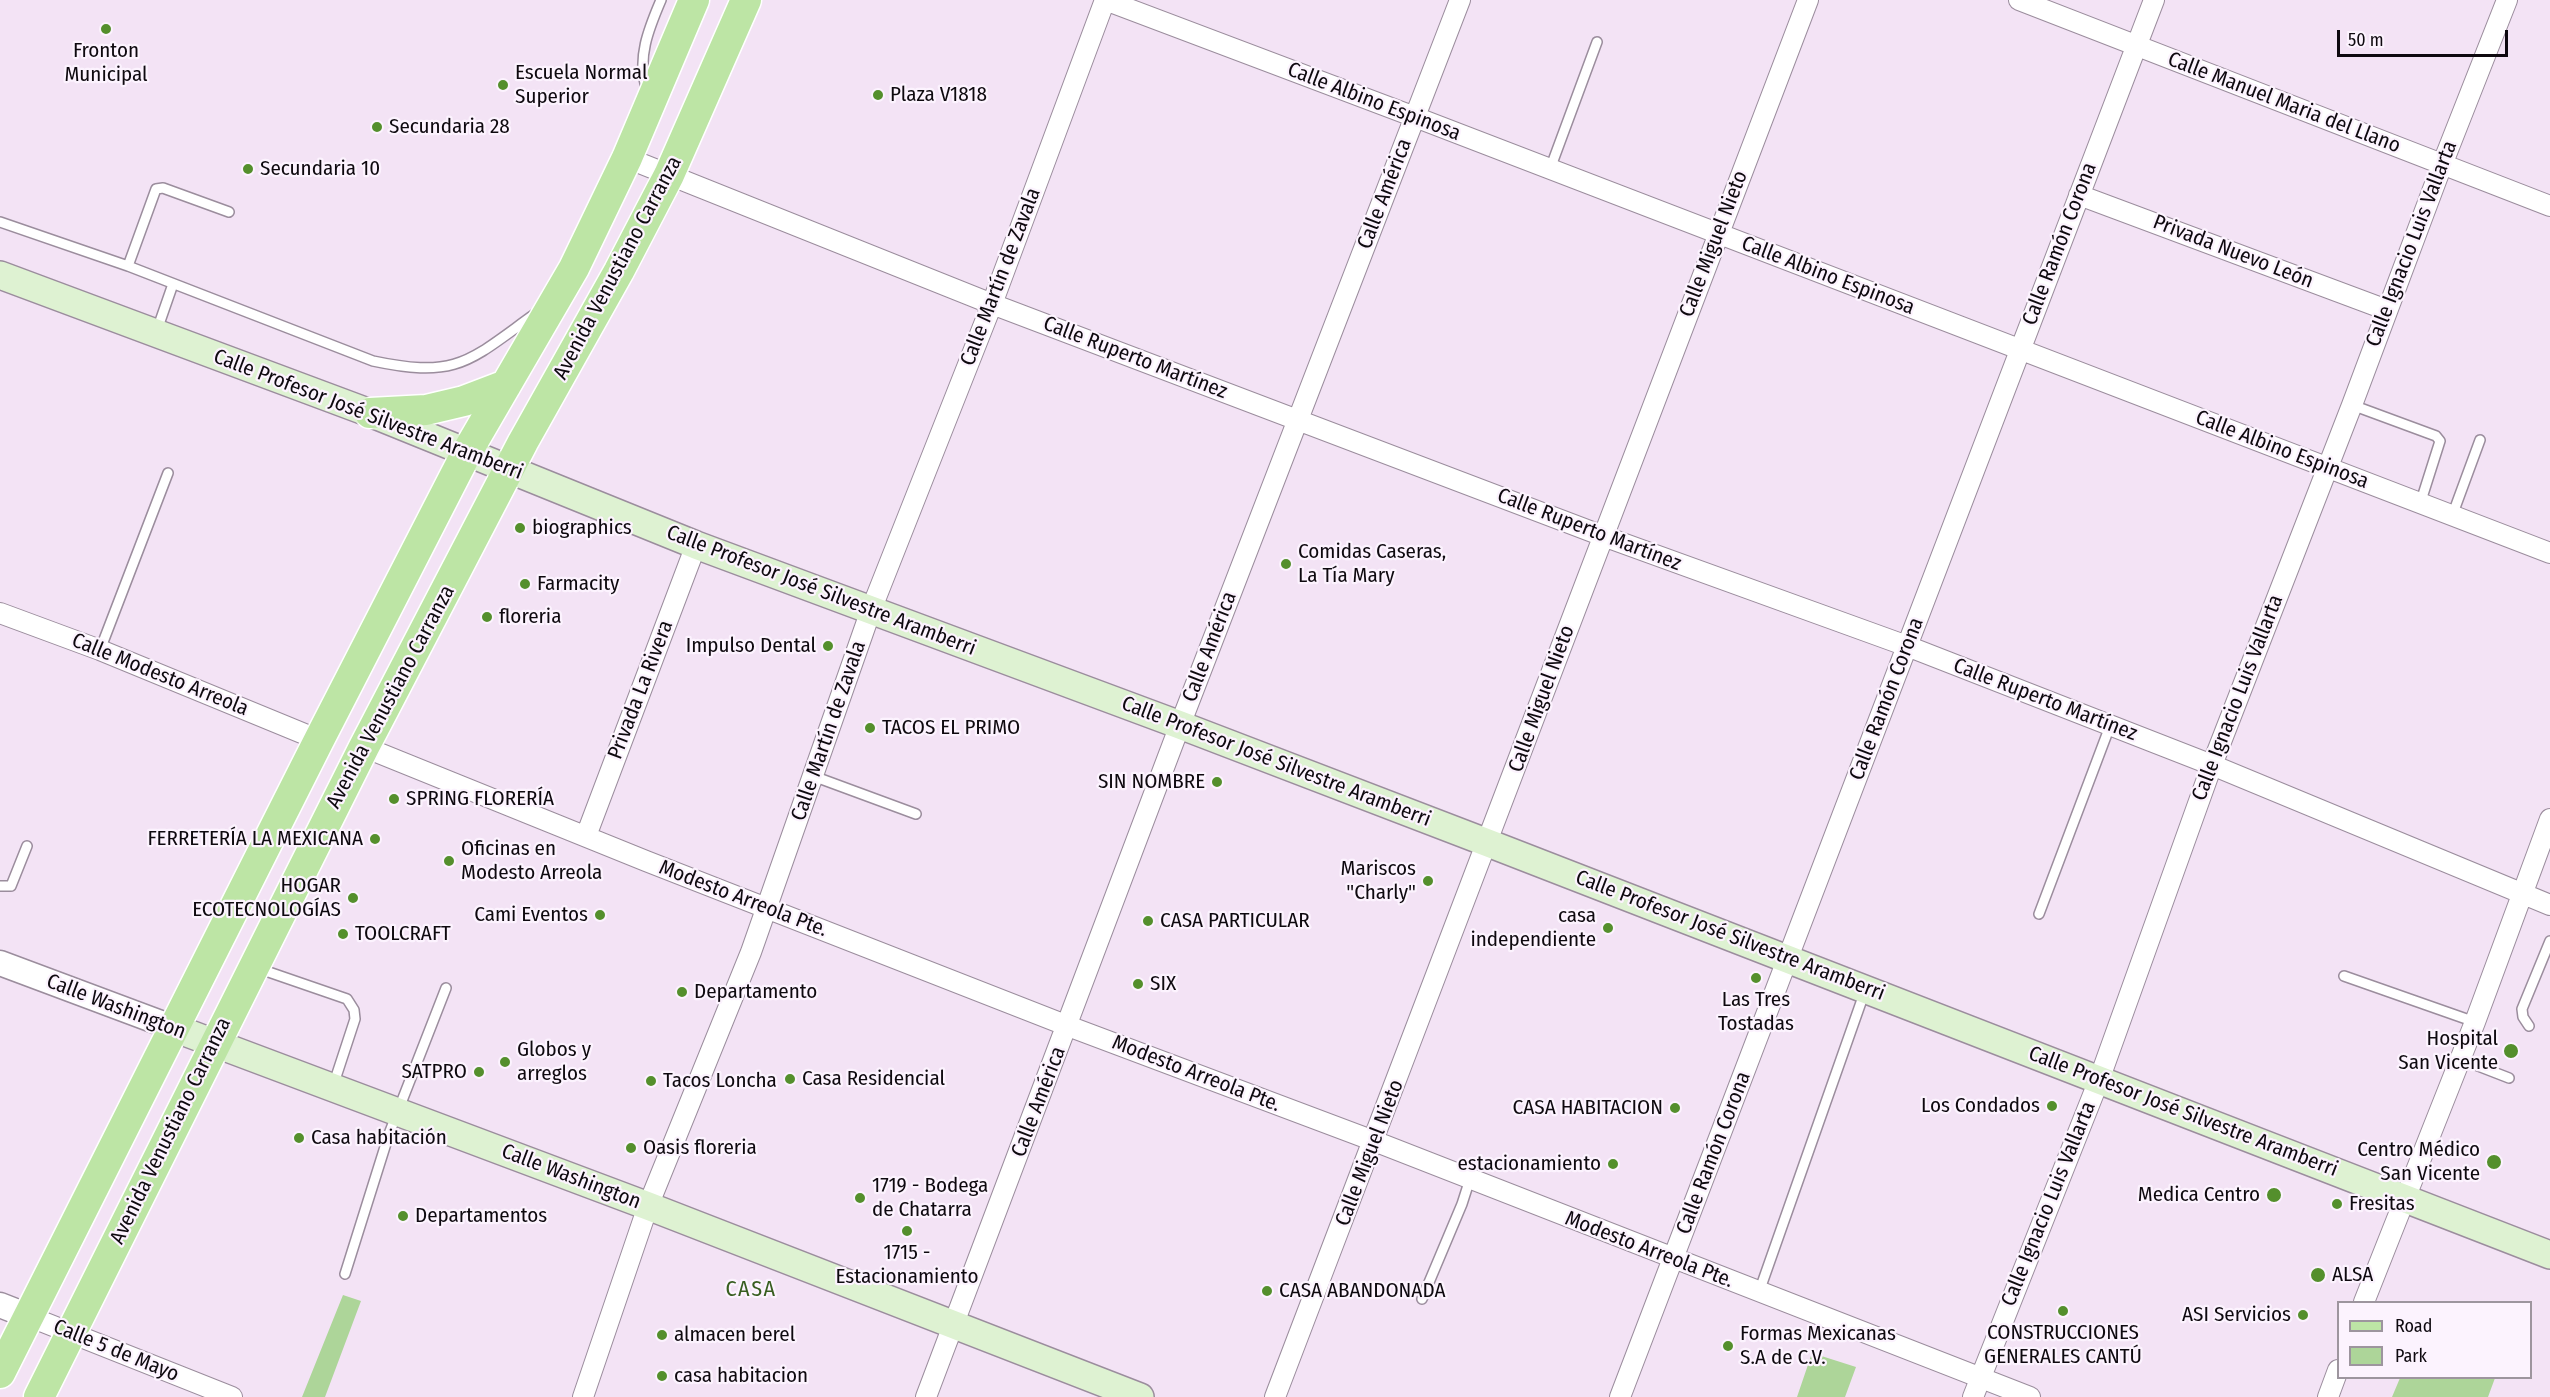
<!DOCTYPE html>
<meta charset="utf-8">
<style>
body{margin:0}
#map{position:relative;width:2550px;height:1397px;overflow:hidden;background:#f3e3f5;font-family:"Fira Sans Condensed",sans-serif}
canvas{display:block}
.legend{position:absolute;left:2337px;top:1301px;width:195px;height:78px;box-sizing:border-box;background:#fcf3fe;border:2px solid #9d959e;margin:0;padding:8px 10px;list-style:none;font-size:18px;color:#0e090f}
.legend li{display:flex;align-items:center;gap:12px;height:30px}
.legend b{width:30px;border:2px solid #9d959e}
.scale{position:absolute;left:2337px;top:30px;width:171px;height:27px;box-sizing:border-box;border:3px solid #0e090f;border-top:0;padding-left:8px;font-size:18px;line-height:21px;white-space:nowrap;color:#0e090f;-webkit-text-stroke:4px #fcf3fe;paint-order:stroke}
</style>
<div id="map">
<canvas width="2550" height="1397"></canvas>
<ul class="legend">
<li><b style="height:8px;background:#bde5a5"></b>Road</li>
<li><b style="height:16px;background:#add599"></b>Park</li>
</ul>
<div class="scale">50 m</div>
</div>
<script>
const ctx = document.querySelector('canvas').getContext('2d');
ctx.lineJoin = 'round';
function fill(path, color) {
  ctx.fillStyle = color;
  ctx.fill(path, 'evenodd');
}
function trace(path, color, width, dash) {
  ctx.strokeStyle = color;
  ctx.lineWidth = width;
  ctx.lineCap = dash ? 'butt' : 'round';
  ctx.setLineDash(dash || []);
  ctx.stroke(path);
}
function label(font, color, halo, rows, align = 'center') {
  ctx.font = font + ' "Fira Sans Condensed",sans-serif';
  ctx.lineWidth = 4.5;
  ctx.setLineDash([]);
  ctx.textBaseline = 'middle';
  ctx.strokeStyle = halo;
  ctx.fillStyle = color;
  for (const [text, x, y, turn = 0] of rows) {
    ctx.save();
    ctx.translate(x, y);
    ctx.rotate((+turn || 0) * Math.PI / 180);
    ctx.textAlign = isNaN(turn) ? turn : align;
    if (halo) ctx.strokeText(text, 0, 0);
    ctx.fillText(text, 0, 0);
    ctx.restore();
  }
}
const green = new Path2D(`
 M343,1295L361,1301L325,1397H302Z
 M1812,1353L1856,1367L1845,1397H1797Z
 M2400,1378H2495L2488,1397H2392Z`);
const service = new Path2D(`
 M647,90C636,59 649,28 661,0
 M1550,169L1597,42
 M0,222L128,266L373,361C458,379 469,361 535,314
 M128,266L156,189L163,188L229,212
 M157,330L173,284
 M2352,405L2436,436L2440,441L2420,504
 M2452,516L2480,440
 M100,650L168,473
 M813,776L916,814
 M0,886H11L27,846
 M2039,914L2110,726
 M257,968L347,999L354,1010L355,1019L333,1086
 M2344,976L2475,1022
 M2529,1026L2523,1017L2522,1009L2550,941
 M2460,1059L2509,1078
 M345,1274L389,1134L446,988
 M1759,1292L1865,991
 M1422,1299L1462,1204L1470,1179`);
const minor = new Path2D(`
 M1105,0L1415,117L2550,553
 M2019,0L2550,206
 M627,158L992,304L1603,536L1907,646L2212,765L2550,905
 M2079,195L2387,310
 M0,613L100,650L319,740
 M364,747L646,861L1068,1026L1374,1141L2030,1397
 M586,836L696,545
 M2364,1302L2475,1022L2550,819
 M28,1316L232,1397
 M583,1397L648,1206L751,952L871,610L992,304L1105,0
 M926,1397L1180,725L1460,0
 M1275,1397L1808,0
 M1620,1397L2154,0
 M1973,1397L2099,1080L2212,765L2352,405L2442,165L2507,0
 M2328,1397L2338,1370`);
const tertiary = new Path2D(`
 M0,963L174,1028
 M0,1305L28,1316`);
const secondary = new Path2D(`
 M0,275L370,413L696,545L1180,725L1488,843L2550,1255
 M174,1028L648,1206L1140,1397`);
const primary = new Path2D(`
 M370,413L426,410L464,401L506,385
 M0,1373L319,740L467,452L574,268L627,158L694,0
 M39,1397L364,747L523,442L619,271L669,175L746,0`);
const markers = [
 [106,29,6,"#548f2c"],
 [503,85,6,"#548f2c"],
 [878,95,6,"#548f2c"],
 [377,127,6,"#548f2c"],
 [248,169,6,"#548f2c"],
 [520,528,6,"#548f2c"],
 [1286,564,6,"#548f2c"],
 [525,584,6,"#548f2c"],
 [487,617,6,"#548f2c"],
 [828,646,6,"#548f2c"],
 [870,728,6,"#548f2c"],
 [1217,782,6,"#548f2c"],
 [394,799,6,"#548f2c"],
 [375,839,6,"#548f2c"],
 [449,861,6,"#548f2c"],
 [1428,881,6,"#548f2c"],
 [353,898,6,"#548f2c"],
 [600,915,6,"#548f2c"],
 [1148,921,6,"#548f2c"],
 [1608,928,6,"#548f2c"],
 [343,934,6,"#548f2c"],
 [1756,978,6,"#548f2c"],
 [1138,984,6,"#548f2c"],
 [682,992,6,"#548f2c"],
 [2511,1051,8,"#548f2c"],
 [505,1062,6,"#548f2c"],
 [479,1072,6,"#548f2c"],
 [790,1079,6,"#548f2c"],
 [651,1081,6,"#548f2c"],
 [2052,1106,6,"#548f2c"],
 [1675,1108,6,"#548f2c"],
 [299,1138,6,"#548f2c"],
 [631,1148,6,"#548f2c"],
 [2494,1162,8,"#548f2c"],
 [1613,1164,6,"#548f2c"],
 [2274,1195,8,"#548f2c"],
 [860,1198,6,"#548f2c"],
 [2337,1204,6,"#548f2c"],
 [403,1216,6,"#548f2c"],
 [907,1231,6,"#548f2c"],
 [2318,1275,8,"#548f2c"],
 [1267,1291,6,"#548f2c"],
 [2063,1311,6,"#548f2c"],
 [2303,1315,6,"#548f2c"],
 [662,1335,6,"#548f2c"],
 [1728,1346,6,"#548f2c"],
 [662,1376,6,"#548f2c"]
];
const poiNames = [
 ["Fronton",106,51,"center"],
 ["Municipal",106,75,"center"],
 ["Escuela Normal",515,73],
 ["Superior",515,97],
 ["Plaza V1818",890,95],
 ["Secundaria 28",389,127],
 ["Secundaria 10",260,169],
 ["biographics",532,528],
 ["Comidas Caseras,",1298,552],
 ["La Tía Mary",1298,576],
 ["Farmacity",537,584],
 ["floreria",499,617],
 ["Impulso Dental",816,646,"right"],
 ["TACOS EL PRIMO",882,728],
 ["SIN NOMBRE",1205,782,"right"],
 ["SPRING FLORERÍA",406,799],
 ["FERRETERÍA LA MEXICANA",363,839,"right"],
 ["Oficinas en",461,849],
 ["Modesto Arreola",461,873],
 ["Mariscos",1416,869,"right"],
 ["\"Charly\"",1416,893,"right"],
 ["HOGAR",341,886,"right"],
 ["ECOTECNOLOGÍAS",341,910,"right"],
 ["Cami Eventos",588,915,"right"],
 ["casa",1596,916,"right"],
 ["independiente",1596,940,"right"],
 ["CASA PARTICULAR",1160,921],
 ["TOOLCRAFT",355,934],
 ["SIX",1150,984],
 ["Departamento",694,992],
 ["Las Tres",1756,1000,"center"],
 ["Tostadas",1756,1024,"center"],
 ["Hospital",2498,1039,"right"],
 ["San Vicente",2498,1063,"right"],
 ["Globos y",517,1050],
 ["arreglos",517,1074],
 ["SATPRO",467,1072,"right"],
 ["Casa Residencial",802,1079],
 ["Tacos Loncha",663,1081],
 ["Los Condados",2040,1106,"right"],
 ["CASA HABITACION",1663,1108,"right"],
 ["Casa habitación",311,1138],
 ["Oasis floreria",643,1148],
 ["Centro Médico",2480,1150,"right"],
 ["San Vicente",2480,1174,"right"],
 ["estacionamiento",1601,1164,"right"],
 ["1719 - Bodega",872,1186],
 ["de Chatarra",872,1210],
 ["Medica Centro",2260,1195,"right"],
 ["Fresitas",2349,1204],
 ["Departamentos",415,1216],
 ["1715 -",907,1253,"center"],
 ["Estacionamiento",907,1277,"center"],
 ["ALSA",2332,1275],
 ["CASA ABANDONADA",1279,1291],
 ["ASI Servicios",2291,1315,"right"],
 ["CONSTRUCCIONES",2063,1333,"center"],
 ["GENERALES CANTÚ",2063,1357,"center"],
 ["Formas Mexicanas",1740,1334],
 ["S.A de C.V.",1740,1358],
 ["almacen berel",674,1335],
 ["casa habitacion",674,1376]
];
const streetNames = [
 ["Calle Albino Espinosa",1374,102,21],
 ["Calle Manuel Maria del Llano",2284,103,21],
 ["Calle América",1385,194,-69],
 ["Calle Miguel Nieto",1714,244,-69],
 ["Calle Ramón Corona",2060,244,-69],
 ["Calle Ignacio Luis Vallarta",2412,244,-69],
 ["Privada Nuevo León",2233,252,21],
 ["Avenida Venustiano Carranza",618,268,-62],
 ["Calle Albino Espinosa",1828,276,21],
 ["Calle Martín de Zavala",1001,277,-69],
 ["Calle Ruperto Martínez",1135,358,21],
 ["Calle Profesor José Silvestre Aramberri",368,415,21],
 ["Calle Albino Espinosa",2282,450,21],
 ["Calle Ruperto Martínez",1589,530,21],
 ["Calle Profesor José Silvestre Aramberri",821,591,21],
 ["Calle América",1210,647,-69],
 ["Calle Modesto Arreola",160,675,22],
 ["Privada La Rivera",641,690,-69],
 ["Avenida Venustiano Carranza",391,697,-62],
 ["Calle Ignacio Luis Vallarta",2238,698,-69],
 ["Calle Miguel Nieto",1542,699,-70],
 ["Calle Ramón Corona",1887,699,-69],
 ["Calle Ruperto Martínez",2045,700,21],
 ["Calle Martín de Zavala",829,731,-71],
 ["Calle Profesor José Silvestre Aramberri",1276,762,21],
 ["Modesto Arreola Pte.",743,899,21],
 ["Calle Profesor José Silvestre Aramberri",1730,936,21],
 ["Calle Washington",116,1007,21],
 ["Modesto Arreola Pte.",1196,1074,21],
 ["Calle América",1039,1102,-69],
 ["Calle Profesor José Silvestre Aramberri",2183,1112,21],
 ["Avenida Venustiano Carranza",171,1131,-64],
 ["Calle Miguel Nieto",1370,1153,-69],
 ["Calle Ramón Corona",1714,1153,-69],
 ["Calle Washington",571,1177,21],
 ["Calle Ignacio Luis Vallarta",2049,1204,-68],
 ["Modesto Arreola Pte.",1649,1250,21],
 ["Calle 5 de Mayo",116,1351,22]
];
const neighbourhoodNames = [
 ["CASA",751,1290]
];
fill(green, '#add599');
trace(service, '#9b8d9d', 12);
trace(minor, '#9b8d9d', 22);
trace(tertiary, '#9b8d9d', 27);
trace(secondary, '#9b8d9d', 30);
trace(primary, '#fff', 33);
trace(service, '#fff', 9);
trace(minor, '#fff', 20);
trace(tertiary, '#fff', 24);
trace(secondary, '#def2d2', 27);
trace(primary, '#bde5a5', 30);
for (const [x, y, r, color] of markers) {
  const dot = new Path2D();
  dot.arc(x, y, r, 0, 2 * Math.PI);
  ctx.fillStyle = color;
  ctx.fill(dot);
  trace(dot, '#fcf3fe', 2);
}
label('21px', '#0e090f', '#fcf3fe', poiNames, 'left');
label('21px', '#0e090f', '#fcf3fe', streetNames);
ctx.letterSpacing = '1.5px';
label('22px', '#385e20', '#fcf3fe', neighbourhoodNames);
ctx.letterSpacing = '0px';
</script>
